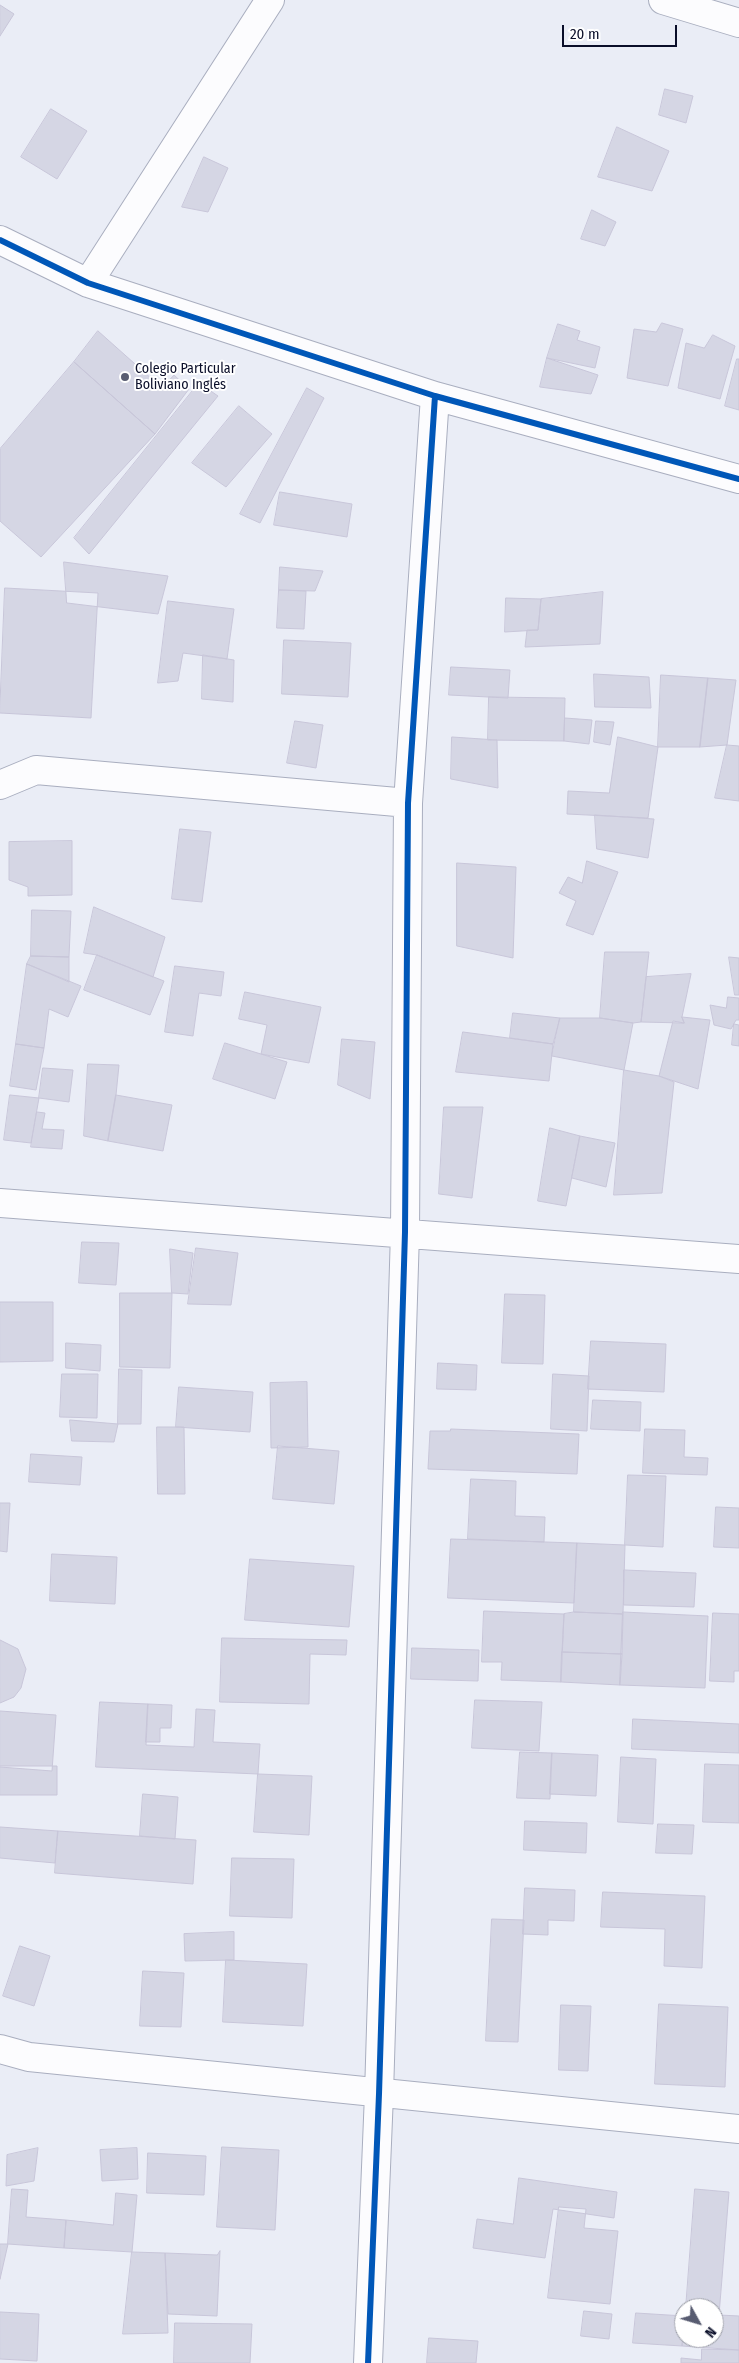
<!DOCTYPE html>
<meta charset="utf-8">
<style>
body{margin:0}
#map{position:relative;width:739px;height:2363px;overflow:hidden;background:#eaedf6;font-family:"Fira Sans Condensed",sans-serif}
canvas{display:block}
.north{position:absolute;left:674px;top:2298px;width:50px;height:50px;box-sizing:border-box;background:#fff;border:1px solid #9d9fa9;border-radius:50%;rotate:129deg;font-size:14px;font-weight:700;line-height:20px;text-align:center;color:#0a0e29}
.north::after{content:'';display:block;margin:auto;width:18px;height:22px;background:#585c71;clip-path:polygon(50% 0,100% 100%,50% 72%,0 100%)}
.scale{position:absolute;left:562px;top:25px;width:115px;height:22px;box-sizing:border-box;border:2px solid #0a0e29;border-top:0;padding-left:6px;font-size:15px;line-height:18px;white-space:nowrap;color:#0a0e29;-webkit-text-stroke:4px #fff;paint-order:stroke}
</style>
<div id="map">
<canvas width="739" height="2363"></canvas>
<div class="north">N</div>
<div class="scale">20 m</div>
</div>
<script>
const ctx = document.querySelector('canvas').getContext('2d');
ctx.lineJoin = 'round';
function fill(path, color) {
  ctx.fillStyle = color;
  ctx.fill(path, 'evenodd');
}
function trace(path, color, width, dash) {
  ctx.strokeStyle = color;
  ctx.lineWidth = width;
  ctx.lineCap = dash ? 'butt' : 'round';
  ctx.setLineDash(dash || []);
  ctx.stroke(path);
}
function label(font, color, halo, rows, align = 'center') {
  ctx.font = font + ' "Fira Sans Condensed",sans-serif';
  ctx.lineWidth = 4;
  ctx.setLineDash([]);
  ctx.textBaseline = 'middle';
  ctx.strokeStyle = halo;
  ctx.fillStyle = color;
  for (const [text, x, y, turn = 0] of rows) {
    ctx.save();
    ctx.translate(x, y);
    ctx.rotate((+turn || 0) * Math.PI / 180);
    ctx.textAlign = isNaN(turn) ? turn : align;
    if (halo) ctx.strokeText(text, 0, 0);
    ctx.fillText(text, 0, 0);
    ctx.restore();
  }
}
const building = new Path2D(`
 M0,5L14,14L0,36Z
 M665,89L693,96L686,123L659,115Z
 M51,109L87,131L57,179L21,157Z
 M617,127L669,151L652,191L598,177Z
 M204,157L228,168L208,212L182,207Z
 M592,210L616,222L605,246L581,239Z
 M662,323L683,329L668,386L627,378L634,329L656,332Z
 M558,324L580,331L577,340L600,347L595,368L547,358Z
 M98,331L162,388L174,375L189,389L155,434L74,362Z
 M713,335L735,346L720,399L678,388L686,343L704,348Z
 M547,358L598,375L591,394L540,387Z
 M737,359H739V410L725,406Z
 M74,362L155,434L41,557L0,521V449Z
 M199,383L218,396L89,554L74,538Z
 M307,388L324,398L260,523L240,514Z
 M239,406L272,434L226,487L192,463Z
 M280,492L352,504L347,537L274,525Z
 M64,562L168,576L158,614L67,603Z
 M280,567L323,571L315,591L279,590Z
 M5,588L98,593L91,718L0,713Z
 M279,590L306,591L304,629L277,628Z
 M603,592L600,644L525,647L527,630H538L541,599Z
 M506,598L541,599L538,630L505,632Z
 M168,601L234,609L227,659L183,653L178,681L158,683Z
 M284,640L351,643L348,697L282,694Z
 M203,655L234,660L233,702L202,699Z
 M451,667L510,670L508,698L449,695Z
 M594,674L649,677L651,708L595,707Z
 M661,675L708,678L700,747H658Z
 M708,678L736,680L727,745L700,747Z
 M489,697L565,698L564,741L488,740Z
 M565,718L592,720L589,744L564,741Z
 M295,721L323,725L316,768L287,763Z
 M596,721L614,722L610,745L594,742Z
 M452,737L497,740L498,788L451,779Z
 M618,737L658,747L648,818L567,814L568,791L609,793Z
 M727,745L739,746V801L715,798Z
 M595,815L654,819L648,858L597,849Z
 M180,829L211,832L202,902L172,899Z
 M72,841V895L28,896V887L9,880V842Z
 M587,861L618,872L593,935L566,925L576,901L559,893L568,877L582,883Z
 M457,863L516,867L513,958L457,946Z
 M94,907L165,937L153,977L97,955L84,953Z
 M32,910L71,911L69,957L31,956Z
 M605,952H649L641,1022L633,1023L600,1018Z
 M97,955L164,981L150,1015L84,990Z
 M31,956L69,957V982L27,964Z
 M729,957L739,958V995H735Z
 M27,964L81,986L68,1017L49,1009L44,1048L16,1044Z
 M175,966L224,972L221,996L199,993L193,1036L165,1032Z
 M691,974L682,1017L684,1023L641,1022L646,977Z
 M245,992L321,1007L309,1063L261,1054L267,1025L239,1019Z
 M728,997L739,998V1020H736L731,1029L714,1025L710,1005L726,1008Z
 M513,1013L560,1018L553,1044L510,1038Z
 M682,1017L710,1020L698,1089L659,1076L673,1021L684,1023Z
 M560,1018H600L633,1023L624,1070L552,1056Z
 M734,1024L739,1025V1046L732,1045Z
 M463,1032L553,1044L549,1081L456,1072Z
 M342,1039L375,1042L370,1099L338,1085Z
 M225,1043L287,1062L275,1099L213,1079Z
 M16,1044L44,1048L36,1090L10,1086Z
 M88,1064L119,1065L116,1095L108,1141L84,1136Z
 M43,1068L73,1070L69,1102L39,1098Z
 M624,1070L659,1076L674,1082L662,1193L614,1195Z
 M10,1095L39,1098L31,1143L4,1140Z
 M116,1095L172,1105L163,1151L108,1141Z
 M444,1107H483L472,1198L439,1194Z
 M37,1112L45,1113L42,1129L64,1130L62,1149L31,1147Z
 M550,1128L580,1136L566,1206L538,1201Z
 M580,1136L615,1143L606,1187L572,1178Z
 M82,1242L119,1243L116,1285L79,1283Z
 M196,1248L238,1253L231,1305L188,1304Z
 M170,1249L193,1253L188,1294L172,1293Z
 M120,1293H172L170,1368L120,1367Z
 M505,1294L545,1295L543,1364L502,1363Z
 M0,1302H53V1361L0,1362Z
 M591,1341L666,1344L664,1392L588,1389Z
 M66,1343L101,1345L100,1371L66,1368Z
 M438,1363L477,1365L476,1390L437,1389Z
 M119,1369L142,1370L141,1424H118Z
 M62,1374H98L97,1418L60,1417Z
 M553,1374L589,1376L587,1431L551,1429Z
 M307,1382L308,1447L271,1448L270,1383Z
 M179,1387L253,1392L250,1432L176,1427Z
 M593,1400L641,1402L640,1431L591,1429Z
 M70,1420L118,1424L114,1442L72,1441Z
 M157,1427H184L185,1494H158Z
 M451,1429L579,1434L577,1474L428,1469L430,1431H450Z
 M645,1429L685,1430L684,1457L708,1458L707,1475L643,1473Z
 M278,1446L339,1451L334,1504L273,1499Z
 M31,1454L82,1457L80,1485L29,1482Z
 M628,1475L666,1476L663,1547L625,1545Z
 M471,1479L516,1481L515,1516L545,1517L544,1542L468,1539Z
 M0,1503H10L7,1552L0,1551Z
 M716,1507L739,1508V1548L714,1547Z
 M451,1539L577,1543L574,1603L448,1598Z
 M577,1543L625,1545L623,1614L574,1612Z
 M52,1554L117,1557L115,1604L50,1601Z
 M250,1559L354,1566L349,1627L245,1620Z
 M624,1570L696,1573L694,1607L624,1605Z
 M484,1611L564,1614L561,1682L501,1680L502,1662H482Z
 M574,1612L623,1614L622,1654L562,1652L564,1614Z
 M623,1612L708,1616L705,1688L620,1685Z
 M713,1613L739,1614V1671H734V1682L710,1681Z
 M222,1638L347,1640L346,1655L310,1654L309,1704L220,1702Z
 M0,1640L18,1649L26,1669L21,1688L14,1697L0,1703Z
 M412,1648L479,1650L478,1681L411,1679Z
 M562,1652L622,1654L620,1685L561,1682Z
 M475,1700L542,1702L539,1751L472,1748Z
 M100,1702L148,1704L146,1745L194,1747L196,1709L215,1710L213,1742L260,1744L258,1774L96,1767Z
 M148,1704L172,1705L171,1728H160V1742H146Z
 M0,1711L56,1715L52,1771L0,1767Z
 M633,1719L739,1724V1753L632,1749Z
 M520,1752L552,1753L550,1799L517,1798Z
 M552,1753L598,1755L596,1796L550,1794Z
 M621,1757L656,1759L653,1824L618,1822Z
 M705,1764L739,1765V1823L703,1822Z
 M0,1766H57V1795H0Z
 M258,1774L312,1776L309,1835L254,1832Z
 M143,1794L178,1797L175,1839L140,1836Z
 M525,1821L587,1823L586,1853L524,1850Z
 M658,1824L694,1825L692,1854L656,1853Z
 M0,1827L58,1831L55,1863L0,1858Z
 M58,1831L196,1840L193,1884L55,1873Z
 M232,1858L294,1859L292,1918L230,1916Z
 M525,1888L575,1890L574,1921L548,1920V1935L523,1934Z
 M603,1892L705,1896L702,1968L664,1966L665,1929L601,1927Z
 M492,1919L524,1920L518,2042L486,2041Z
 M234,1932V1960L185,1961L184,1934Z
 M20,1946L50,1956L34,2006L3,1996Z
 M226,1960L307,1964L303,2026L223,2022Z
 M143,1971L184,1973L181,2027L140,2026Z
 M659,2004L728,2007L725,2087L655,2084Z
 M561,2005L591,2006L588,2071L559,2070Z
 M222,2147L279,2150L275,2230L217,2227Z
 M38,2148L34,2181L6,2186L7,2155Z
 M137,2148L138,2179L102,2181L100,2150Z
 M148,2153L206,2156L204,2195L147,2193Z
 M519,2178L617,2192L614,2218L553,2209L545,2258L473,2248L477,2219L513,2224Z
 M12,2189L28,2190L26,2217L66,2220L64,2248L8,2244Z
 M695,2189L729,2192L719,2315L739,2316V2350L682,2346L684,2327V2338H714V2308H686Z
 M116,2193L137,2195L132,2252L64,2248L66,2220L113,2225Z
 M559,2207L586,2209L584,2228L618,2231L610,2304L548,2298Z
 M0,2244H8L0,2279Z
 M220,2251L217,2316L168,2314L165,2253L217,2255Z
 M132,2252L165,2253L168,2333L123,2334Z
 M584,2311L612,2314L609,2339L581,2336Z
 M0,2312L39,2314L37,2361L0,2359Z
 M636,2313L684,2316L682,2346L633,2343Z
 M175,2323L252,2324L250,2363H174Z
 M429,2338L478,2341L476,2363H427Z
 M702,2349L739,2350V2363H681V2358L701,2360Z`);
const street = new Path2D(`
 M663,0L739,23
 M0,240L88,283L435,396L739,479
 M88,283L270,0
 M0,785L36,770L408,803
 M0,1203L739,1259
 M0,2049L29,2057L739,2129
 M368,2363L379,2094L405,1232L408,803L435,396`);
const cycleway = new Path2D(`
 M0,240L88,283L435,396L739,479
 M368,2363L379,2094L405,1232L408,803L435,396`);
const markers = [
 [125,377,5,"#585c71"]
];
const poiNames = [
 ["Colegio Particular",135,369],
 ["Boliviano Inglés",135,385]
];
fill(building, '#d5d6e4');
trace(building, '#c8c6d9', 1);
trace(street, '#a9aebf', 30);
trace(street, '#fcfcfe', 28);
trace(cycleway, '#0057b8', 6);
for (const [x, y, r, color] of markers) {
  const dot = new Path2D();
  dot.arc(x, y, r, 0, 2 * Math.PI);
  ctx.fillStyle = color;
  ctx.fill(dot);
  trace(dot, '#fff', 2);
}
label('14px', '#0a0e29', '#fff', poiNames, 'left');
</script>
